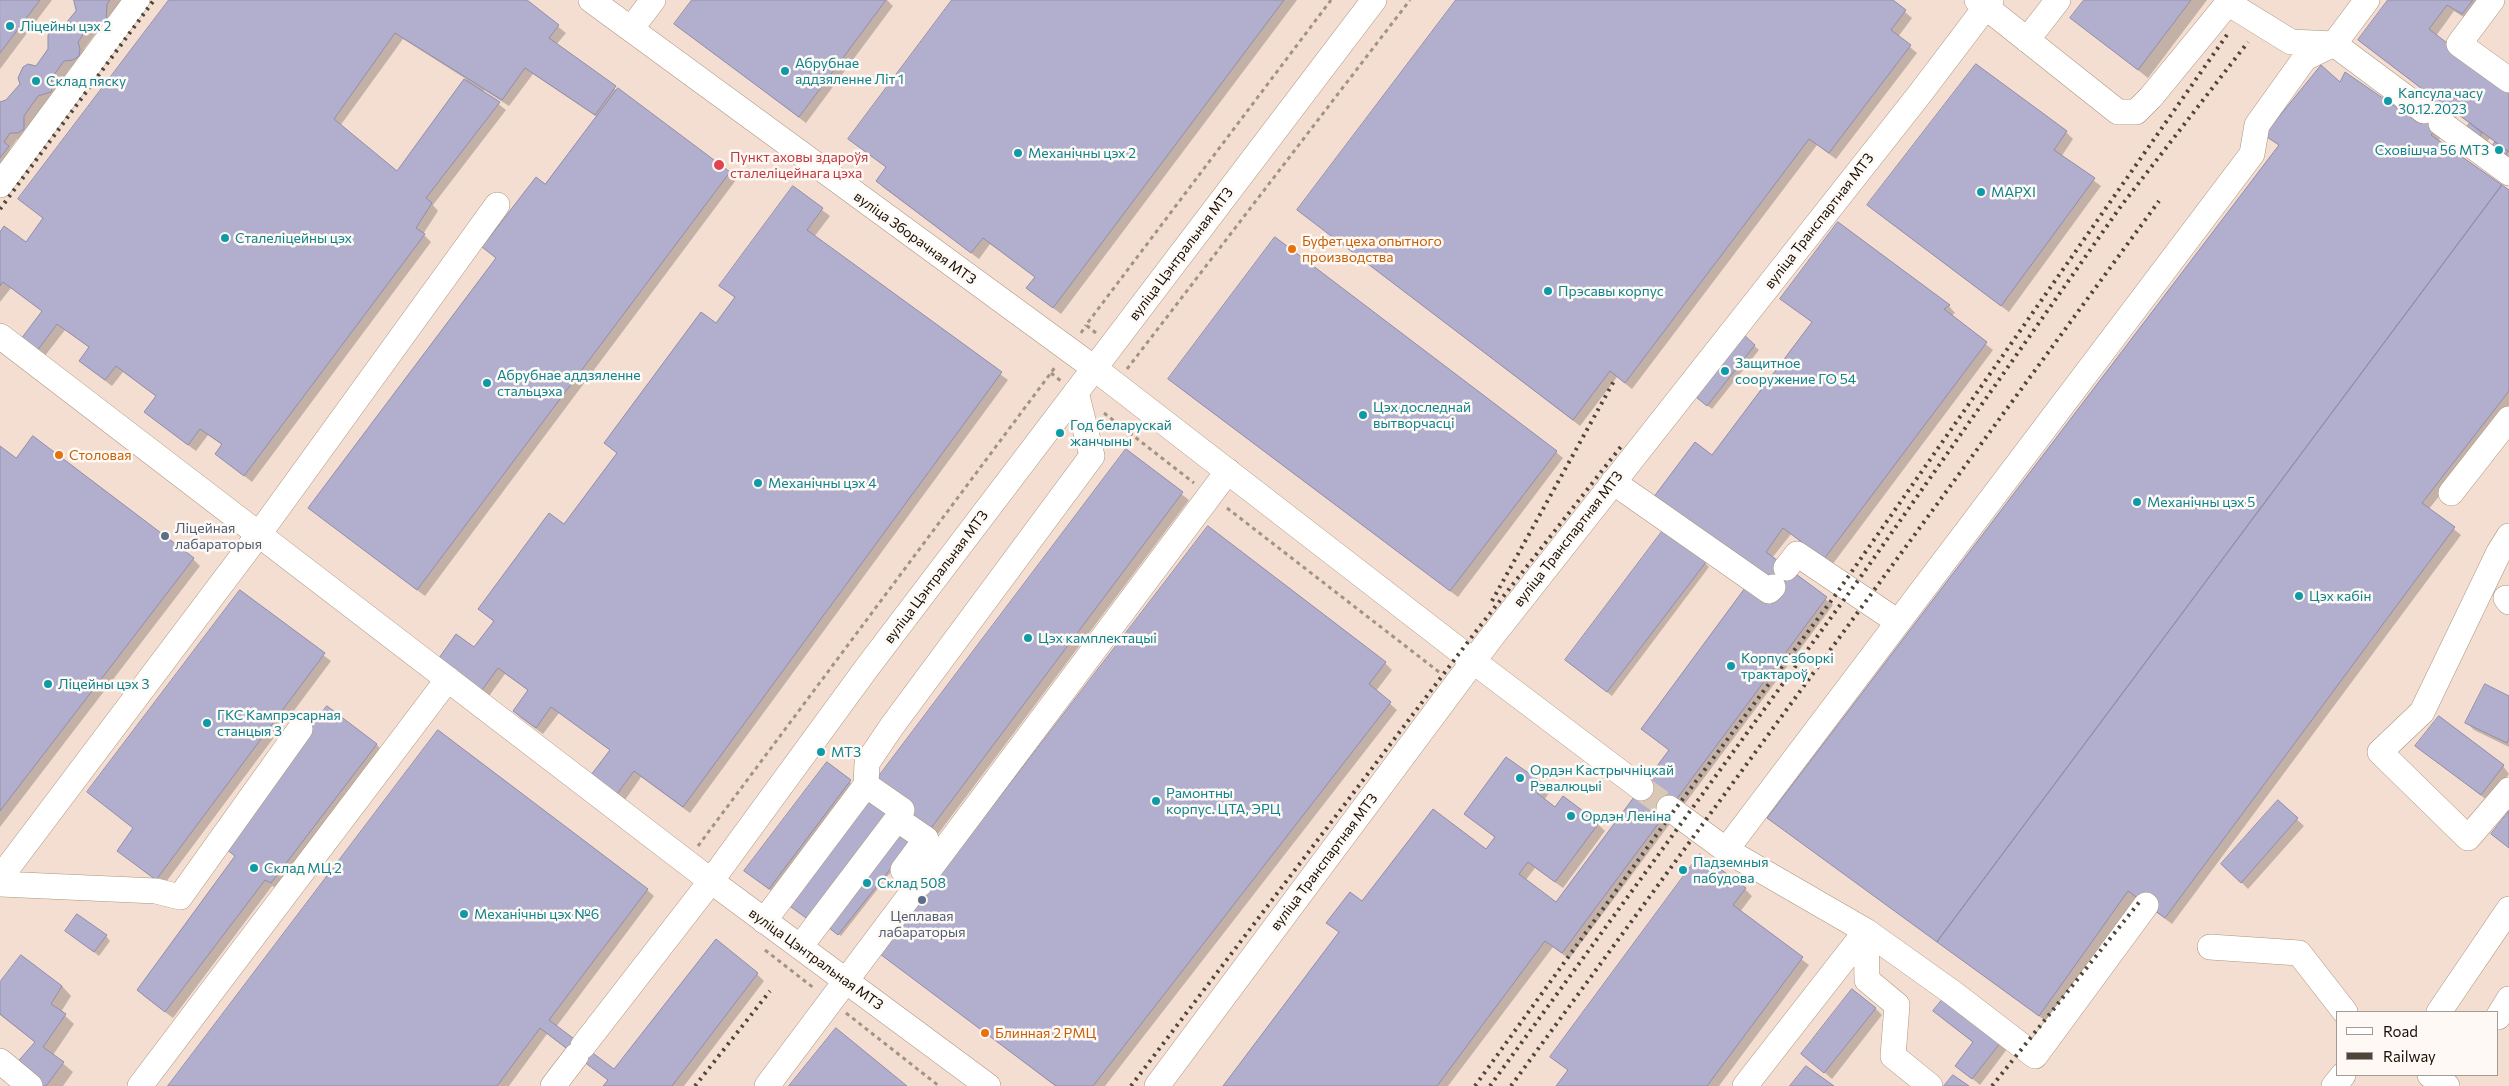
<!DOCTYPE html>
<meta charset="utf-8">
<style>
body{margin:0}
#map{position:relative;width:2509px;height:1086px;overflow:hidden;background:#fce9d4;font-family:Commissioner,sans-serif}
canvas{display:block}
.legend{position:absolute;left:2336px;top:1011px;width:162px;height:65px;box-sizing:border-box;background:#fef9f4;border:1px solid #a19b94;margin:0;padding:6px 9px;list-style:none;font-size:15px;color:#150e05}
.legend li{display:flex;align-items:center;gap:10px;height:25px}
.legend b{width:25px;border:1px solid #a19b94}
</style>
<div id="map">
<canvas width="2509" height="1086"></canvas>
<ul class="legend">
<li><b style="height:6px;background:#fff"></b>Road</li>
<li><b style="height:6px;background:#4f4539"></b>Railway</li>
</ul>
</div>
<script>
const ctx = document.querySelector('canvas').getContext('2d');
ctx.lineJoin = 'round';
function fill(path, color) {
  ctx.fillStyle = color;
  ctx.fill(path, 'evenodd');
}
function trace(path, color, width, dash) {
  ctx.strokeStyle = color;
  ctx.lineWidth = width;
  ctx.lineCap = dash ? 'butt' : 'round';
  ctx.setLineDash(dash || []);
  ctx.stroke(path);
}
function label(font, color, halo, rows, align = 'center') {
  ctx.font = font + ' Commissioner,sans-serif';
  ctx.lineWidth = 5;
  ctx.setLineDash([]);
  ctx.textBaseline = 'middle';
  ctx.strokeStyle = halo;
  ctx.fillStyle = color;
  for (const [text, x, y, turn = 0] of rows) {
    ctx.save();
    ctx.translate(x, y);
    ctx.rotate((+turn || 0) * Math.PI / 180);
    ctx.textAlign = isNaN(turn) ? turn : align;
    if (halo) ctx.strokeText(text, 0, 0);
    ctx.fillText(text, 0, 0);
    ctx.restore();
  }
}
const industrial = new Path2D(`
 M0,0H2509V1086H0ZM2338,1012H2498V1075H2338Z`);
const shadow = new Path2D(`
 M0,0H52L0,69Z
 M76,0H123L113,27L98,30L84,49L87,57L80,67H71L58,86V99L45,103L30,123L31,136L25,139H17L10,149L15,154L0,169V103L7,101L36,67L78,11Z
 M170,0H525L566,33L556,45L736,180L425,596L309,508L497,258L546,185L597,117L533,74L509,106L484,90L483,92L506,110L433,205L438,211L423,234L431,242L252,482L216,454L222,445L208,435L196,451L153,419L146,412L157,397L123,372L112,386L87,367L80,360L90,348L65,330L44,357L29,346L43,312L11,288L0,302V234L26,243L44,219L20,199ZM403,39L466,79L398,172L340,126Z
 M693,0H887L893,6L806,123L675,24Z
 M954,0H1297L1061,314L1035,294L1036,278L990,244L979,259L884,188L877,181L887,168L850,139Z
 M1457,0H1891L1912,18L1898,37L1917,53L1836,159L1817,145L1632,389L1617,377L1580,426L1298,210Z
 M2086,0H2207L2148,78L2072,18Z
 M2390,0H2485L2470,21L2454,11L2436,36L2509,92V164L2496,143L2490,138L2484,146L2471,124L2458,115L2438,141L2509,194V407L2429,509L2461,535L2172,924L2136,897L2047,1022L1769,818L2280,146L2265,135L2416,122L2435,99L2359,40Z
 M2066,132L2073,139L2061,157L2101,186L2009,312L1876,212Z
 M793,188L830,216L814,237L1008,380L690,813L641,777L625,800L600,781L611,751L559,713L543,734L521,718L514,711L529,691L505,674L489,696L447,665L474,649L494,622L479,609L565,526L618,454L606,443L716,324L735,298L721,286Z
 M1838,223L1949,306L1955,313L1951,316L1993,350L1832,565L1791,534L1772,558L1833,605L1569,959L1553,947L1448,1086H1224L1340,933L1328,922L1363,903L1486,851L1496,838L1465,814L1543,785L1550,792L1544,800L1555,808L1563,798L1598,824L1605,831L1563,888L1535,868L1525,881L1557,903L1670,751L1642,728L1768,606L1778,591L1713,456L1813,323L1782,298Z
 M1744,337L1759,350L1712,409L1702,401Z
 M1177,386L1556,452L1563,458L1458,597Z
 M0,447L16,459L193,559L200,566L0,827Z
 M1127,451L1189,500L935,838L913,822Z
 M1208,528L1385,663L1392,670L1376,691L1397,710L1105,1086H1055L882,954Z
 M1705,563L1709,567L1612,696L1571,664Z
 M240,592L331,661L163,886L119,850L134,829Z
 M2509,697V747L2474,730L2467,723Z
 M376,744L383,751L278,889L272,886L173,1018L145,997L138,990L236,857L224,846Z
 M2417,746L2503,766L2509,774L2488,801Z
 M827,764L857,788L776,895L746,871Z
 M2278,802L2304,826L2248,889L2223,864Z
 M912,845L841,936L828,926Z
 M1745,889L1752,896L1740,912L1809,965L1719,1086H1558L1569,1071L1551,1057Z
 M647,890L654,896L556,1027L614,1071L757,974L764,981L684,1086H605L609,1081L547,1034L509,1086H170Z
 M66,931L106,936L110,941L99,956Z
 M0,984L62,986L71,996L61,1012L74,1024L53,1055L73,1072L63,1086H38L36,1043L0,1015Z
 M1875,1008L1882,1015L1832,1079L1803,1054Z
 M1942,1018L2010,1045L1980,1085L1957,1066L1974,1043Z`);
const building = new Path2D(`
 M0,0H40L0,53Z
 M74,0H110L107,4L106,21L91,23L78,42L80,49L79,56L73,60L64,61L51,79L53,85L51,92L38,96L24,116V129L18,133H10L4,142L9,146L0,158V102L6,100L20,84L18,78L23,67L28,64L36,66L48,49V35L51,31L62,28L76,11Z
 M169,0H527L559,25L549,38L616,86L595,115L525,68L502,100L395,33L334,119L397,171L464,79L500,102L426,198L432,203L416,228L425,234L244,476L215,454L222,444L200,429L188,445L144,412L156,396L116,366L105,380L79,361L89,347L57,324L37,351L21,339L42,311L3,282L0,286V232L4,226L26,242L43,218L18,199Z
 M692,0H886L799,117L674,24Z
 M952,0H1284L1053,308L1026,288L1035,277L983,238L971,253L876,181L886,167L848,139Z
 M1456,0H1893L1906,10L1891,30L1911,45L1829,153L1809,139L1625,383L1610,371L1573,420L1297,210Z
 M2084,0H2191L2138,70L2070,18Z
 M2388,0H2473L2462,14L2447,5L2429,29L2509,91V152L2451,109L2431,135L2502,185L1937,942L1767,818L2279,145L2264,135L2321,65L2340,82L2345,72L2416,121L2434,98L2358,40Z
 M1976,64L2067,131L2054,150L2095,178L2001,306L1867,205Z
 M618,88L730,172L417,590L308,508L496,258L482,247L536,177L545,184Z
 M2470,123L2482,133L2477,140L2464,131Z
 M2495,142L2508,151L2503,159L2490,150Z
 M2502,185L2509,190V391L2422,503L2455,527L2165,918L2128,891L2039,1016L1937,942Z
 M793,186L823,208L807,230L1002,372L683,807L634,771L617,794L591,775L610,750L551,707L536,728L513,711L528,690L498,668L482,690L439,658L456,634L474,647L494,621L478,609L549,513L564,524L617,453L604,443L701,312L716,323L735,297L719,286Z
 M1838,222L1950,305L1944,309L1987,342L1824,559L1783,528L1766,552L1827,597L1562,953L1545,941L1437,1086H1223L1339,932L1326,923L1350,892L1362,901L1433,809L1486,849L1495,837L1464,814L1506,757L1544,784L1537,793L1555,807L1563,796L1599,823L1555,882L1528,862L1519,874L1556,902L1669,750L1641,729L1745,588L1767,604L1778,590L1653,498L1695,442L1712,455L1812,322L1780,299Z
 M1275,237L1557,451L1450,591L1168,379Z
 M1744,335L1755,345L1707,406L1696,397Z
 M33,436L194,558L0,811V446L16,458Z
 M1126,449L1183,492L928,832L904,815L873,784Z
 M1208,526L1386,662L1369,684L1391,702L1093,1086H1056L880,954Z
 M1664,529L1706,562L1607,692L1565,660Z
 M240,590L325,653L156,880L117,851L133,828L87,792Z
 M2485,684L2509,696V739L2507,743L2465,723Z
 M327,706L377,744L271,883L265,880L165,1012L137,990L235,856L222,846Z
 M2439,716L2504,765L2481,795L2415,746Z
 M438,730L648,889L549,1020L614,1069L716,939L758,973L672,1086H603L608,1080L540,1028L497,1086H168Z
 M827,762L851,780L769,889L744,871Z
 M863,796L891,815L809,920L784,902Z
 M2278,800L2298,818L2241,883L2221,864Z
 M2509,811V848L2491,834Z
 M896,832L911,843L838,935L824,924Z
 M1700,854L1746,888L1733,905L1803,957L1707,1086H1556L1568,1070L1550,1057Z
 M77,914L107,935L94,952L65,931Z
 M21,955L62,986L51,1004L66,1014L43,1047L64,1062L46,1086H39L14,1066L35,1042L0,1014V982Z
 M1852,989L1876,1008L1824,1073L1801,1054Z
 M1947,994L2004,1038L1972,1079L1955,1066L1973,1042L1933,1011Z
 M836,1028L907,1086H789Z
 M1806,1066L1834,1086H1790Z
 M1953,1075L1969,1086H1944Z`);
const minorTunnel = new Path2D(`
 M1641,788L1669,808`);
const path = new Path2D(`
 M1081,333L1086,325
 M1096,333L1086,325L1331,0
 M1127,369L1410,0
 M1051,373L1061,381
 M1104,413L1194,483
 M1227,508L1439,672
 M698,846L1056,366
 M765,950L815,989
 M846,1013L939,1086`);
const minor = new Path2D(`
 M591,0L1094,368L1473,661L1641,788
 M1977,0L2118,112H2136L2151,97L2228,3L2291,42L2334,44L2424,111
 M2492,0L2459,44L2509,80
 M631,29L653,0
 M2027,40L2058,0
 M2441,123L2509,173
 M0,185L137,0
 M0,336L711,881L583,1046
 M1613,482L1769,591L1773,587
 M2451,493L2509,419
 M2509,536L2499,552L2422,712L2380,752L2468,838L2509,790
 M1786,568L1797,554L1898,622
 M2506,598L2509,602
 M866,785L867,763L892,726L1092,456L1076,392
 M1669,808L1726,850L1866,931L1745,1086
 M1726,850L2252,154L2257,125L2305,58L2334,44L2367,0
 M0,878L259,534L497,205
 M0,884L156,891L180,897L300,729
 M764,921L866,785L902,810L897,819L926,839L903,870L920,884
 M1866,931L1953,993L2035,1056L2146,905
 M1866,931L1867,980L1897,1005L1893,1056L1930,1086
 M800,947L897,819
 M2210,947L2299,953L2345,1012
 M2439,1012L2509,909
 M2498,1017L2509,999
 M0,1061L30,1086
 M2430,1075L2447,1086
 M140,1086L448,679
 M553,1086L576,1056
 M767,1086L1228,471
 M988,1086L711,881L866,669L1374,0
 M1157,1086L1490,639L1919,95L1991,0
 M2334,1086L2343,1075`);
const rail = new Path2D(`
 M0,209L154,0
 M1492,601L1614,381
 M695,1086L770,991
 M1131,1086L1477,630L1623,444
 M1475,1086L1673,812L1834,597L2229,32
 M1490,1086L1862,575L2121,206L2248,42
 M1511,1086L2159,201
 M1992,1086L2141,900`);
const markers = [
 [10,26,5,"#0f9aa8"],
 [785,71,5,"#0f9aa8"],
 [36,81,5,"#0f9aa8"],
 [2388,101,5,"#0f9aa8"],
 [2499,150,5,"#0f9aa8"],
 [1018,153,5,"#0f9aa8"],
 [719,165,6,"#e0444e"],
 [1981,192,5,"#0f9aa8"],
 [225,238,5,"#0f9aa8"],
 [1292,249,5,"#e8710a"],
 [1548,291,5,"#0f9aa8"],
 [1725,371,5,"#0f9aa8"],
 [487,383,5,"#0f9aa8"],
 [1363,415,5,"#0f9aa8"],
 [1060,433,5,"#0f9aa8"],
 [59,455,5,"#e8710a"],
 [758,483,5,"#0f9aa8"],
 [2137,502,5,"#0f9aa8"],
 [165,536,5,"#5c6f8a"],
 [2299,596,5,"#0f9aa8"],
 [1028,638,5,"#0f9aa8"],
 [1731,666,5,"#0f9aa8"],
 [48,684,5,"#0f9aa8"],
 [207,723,5,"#0f9aa8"],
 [821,752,5,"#0f9aa8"],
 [1520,778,5,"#0f9aa8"],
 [1156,801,5,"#0f9aa8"],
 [1571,816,5,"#0f9aa8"],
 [254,868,5,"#0f9aa8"],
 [1683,870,5,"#0f9aa8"],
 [867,883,5,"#0f9aa8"],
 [922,900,5,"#5c6f8a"],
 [464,914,5,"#0f9aa8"],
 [985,1033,5,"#e8710a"]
];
const cultureNames = [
 ["Ліцейны цэх 2",20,26],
 ["Абрубнае",795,63],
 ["аддзяленне Літ 1",795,79],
 ["Склад пяску",46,81],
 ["Капсула часу",2398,93],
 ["30.12.2023",2398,109],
 ["Сховішча 56 МТЗ",2489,150,"right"],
 ["Механічны цэх 2",1028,153],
 ["МАРХІ",1991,192],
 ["Сталеліцейны цэх",235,238],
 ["Прэсавы корпус",1558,291],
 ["Защитное",1735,363],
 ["сооружение ГО 54",1735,379],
 ["Абрубнае аддзяленне",497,375],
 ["стальцэха",497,391],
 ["Цэх доследнай",1373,407],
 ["вытворчасці",1373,423],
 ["Год беларускай",1070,425],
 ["жанчыны",1070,441],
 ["Механічны цэх 4",768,483],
 ["Механічны цэх 5",2147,502],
 ["Цэх кабін",2309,596],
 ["Цэх камплектацыі",1038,638],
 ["Корпус зборкі",1741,658],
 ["трактароў",1741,674],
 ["Ліцейны цэх 3",58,684],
 ["ГКС Кампрэсарная",217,715],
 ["станцыя 3",217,731],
 ["МТЗ",831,752],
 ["Ордэн Кастрычніцкай",1530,770],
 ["Рэвалюцыі",1530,786],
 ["Рамонтны",1166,793],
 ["корпус. ЦТА, ЭРЦ",1166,809],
 ["Ордэн Леніна",1581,816],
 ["Падземныя",1693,862],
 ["пабудова",1693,878],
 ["Склад МЦ 2",264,868],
 ["Склад 508",877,883],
 ["Механічны цэх №6",474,914]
];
const healthNames = [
 ["Пункт аховы здароўя",730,157],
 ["сталеліцейнага цэха",730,173]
];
const streetNames = [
 ["вуліца Транспартная МТЗ",1819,221,-52],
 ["вуліца Зборачная МТЗ",915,238,36],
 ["вуліца Цэнтральная МТЗ",1181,254,-53],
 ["вуліца Транспартная МТЗ",1568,539,-52],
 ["вуліца Цэнтральная МТЗ",936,577,-53],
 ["вуліца Транспартная МТЗ",1324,862,-53],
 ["вуліца Цэнтральная МТЗ",816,959,36]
];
const foodNames = [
 ["Буфет цеха опытного",1302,241],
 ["производства",1302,257],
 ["Столовая",69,455],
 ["Блинная 2 РМЦ",995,1033]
];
const serviceNames = [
 ["Ліцейная",175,528],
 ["лабараторыя",175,544],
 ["Цеплавая",922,916,"center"],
 ["лабараторыя",922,932,"center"]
];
fill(industrial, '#f4ded1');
fill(shadow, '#0003');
fill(building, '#b2aecd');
trace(building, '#928dab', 1);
trace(minorTunnel, '#d9c8b5', 25, [25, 12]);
trace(minor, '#ab967d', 26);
trace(path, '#a29383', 3, [4, 4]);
trace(minor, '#fff', 25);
trace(rail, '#4f4539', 4, [2.5, 5]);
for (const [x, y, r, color] of markers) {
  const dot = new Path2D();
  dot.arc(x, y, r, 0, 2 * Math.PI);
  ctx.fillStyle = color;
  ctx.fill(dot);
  trace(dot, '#fef9f4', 2);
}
label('14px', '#0d838f', '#fef9f4', cultureNames, 'left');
label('14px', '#be3a42', '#fef9f4', healthNames, 'left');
label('14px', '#150e05', '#fef9f4', streetNames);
label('14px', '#c56008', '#fef9f4', foodNames, 'left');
label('14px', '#4e5e75', '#fef9f4', serviceNames, 'left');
</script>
